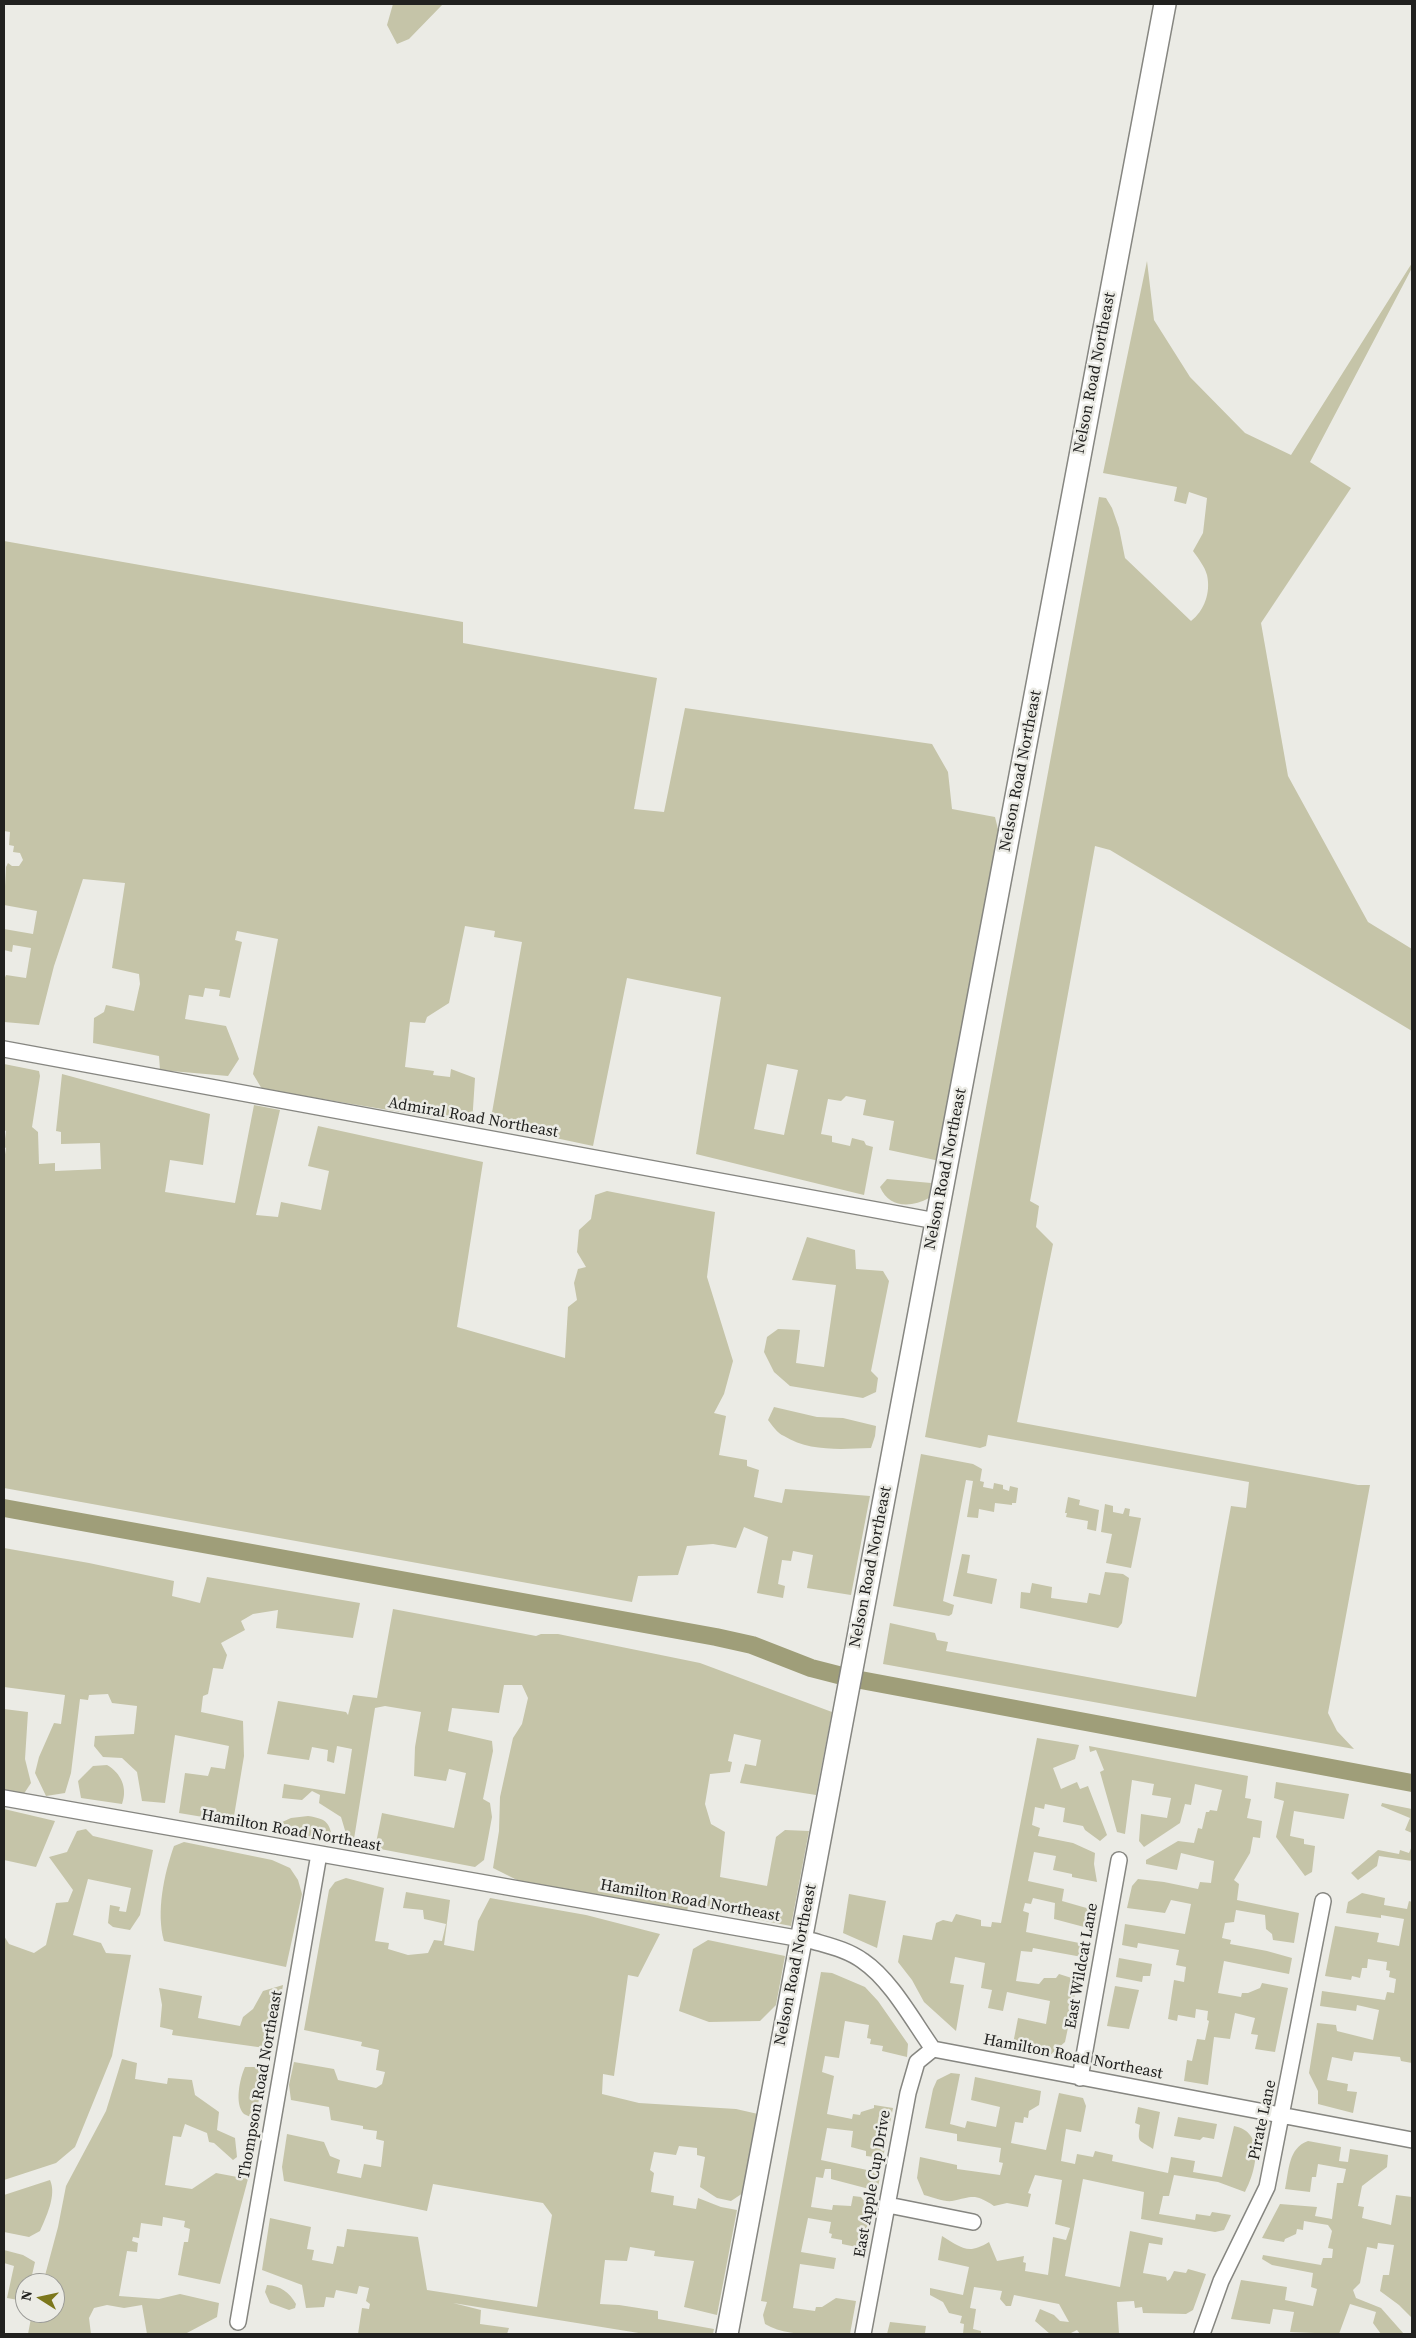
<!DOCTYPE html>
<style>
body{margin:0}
#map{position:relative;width:1416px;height:2338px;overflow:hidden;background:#ebebe5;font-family:"Source Serif 4",serif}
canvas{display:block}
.frame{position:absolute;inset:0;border:5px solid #21211f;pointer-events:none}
.north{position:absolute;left:15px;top:2273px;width:50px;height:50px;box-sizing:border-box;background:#ebebe5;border:1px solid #9a9a96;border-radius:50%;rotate:280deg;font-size:14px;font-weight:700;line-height:20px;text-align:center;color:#21211f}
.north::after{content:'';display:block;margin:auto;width:18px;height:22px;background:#7c771c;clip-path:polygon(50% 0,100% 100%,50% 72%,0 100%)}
</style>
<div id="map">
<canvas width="1416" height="2338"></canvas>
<div class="frame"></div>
<div class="north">N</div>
</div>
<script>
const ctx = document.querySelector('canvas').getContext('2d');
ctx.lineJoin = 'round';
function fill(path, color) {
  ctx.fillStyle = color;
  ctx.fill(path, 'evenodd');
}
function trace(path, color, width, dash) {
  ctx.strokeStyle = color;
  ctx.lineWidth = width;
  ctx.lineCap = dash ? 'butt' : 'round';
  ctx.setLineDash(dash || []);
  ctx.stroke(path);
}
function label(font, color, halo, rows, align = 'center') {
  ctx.font = font + ' "Source Serif 4",serif';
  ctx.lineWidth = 5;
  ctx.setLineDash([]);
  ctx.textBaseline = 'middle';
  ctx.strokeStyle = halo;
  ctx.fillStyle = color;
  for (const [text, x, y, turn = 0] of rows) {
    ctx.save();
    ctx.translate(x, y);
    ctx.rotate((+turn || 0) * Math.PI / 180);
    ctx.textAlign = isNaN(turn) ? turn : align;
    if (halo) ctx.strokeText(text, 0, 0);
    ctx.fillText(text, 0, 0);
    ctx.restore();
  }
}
const green = new Path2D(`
 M393,4H443L409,39L397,44L387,25Z
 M1147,261L1154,320L1190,377L1245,433L1291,455L1412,263V268L1310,462L1351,488L1261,623L1288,776L1368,922L1412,949V1031L1110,850L1095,846L1030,1201L1039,1206L1036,1227L1053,1244L1017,1422L1358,1485H1370L1328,1713L1337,1731L1354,1749L883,1664L890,1623L935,1633L937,1640L948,1642L946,1651L1196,1697L1231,1506L1246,1508L1249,1482L988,1435L986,1446L980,1448L925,1437L1099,497L1106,498L1112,508L1119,528L1125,558L1191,621C1204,611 1211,593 1207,575C1205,567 1198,558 1193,551L1203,533L1207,498L1189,492L1186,504L1174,501L1177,487L1103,473Z
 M4,541L463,622V643L657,678L634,809L664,812L685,708L932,744L948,772L952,809L995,817L1001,841L941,1158L935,1160L889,1150L894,1121L863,1115L866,1100L846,1096L841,1101L828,1099L821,1134L832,1136V1142L850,1146L852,1138L864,1141L866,1145L873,1147L864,1195L696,1154L721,997L627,978L593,1146L490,1124L522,942L494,937L495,931L465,926L449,1003L427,1017L425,1023L410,1022L405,1067L434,1071L433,1075L450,1077L451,1069L475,1078L472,1124L262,1089L253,1074L278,939L237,931L235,940L242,942L230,998L219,996L220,990L205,988L203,997L189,995L185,1019L226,1026L239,1059L228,1076L160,1070L159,1056L93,1043L94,1018L104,1012L106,1005L134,1011L140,984L139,974L112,968L125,883L83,879L54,966L39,1025L4,1022V980L6,975L26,978L31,948L13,945L12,952L4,950V929L33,934L37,911L4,905L6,867L8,863L12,866H19L23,860L20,853L13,852L14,846L9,845L10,832L4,831ZM767,1064L798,1070L784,1135L754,1129Z
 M4,1064L39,1071L40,1076L32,1127L38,1132L39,1164L55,1163V1171L101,1169L100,1143L61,1144V1132L56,1131L62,1074L210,1114L203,1165L170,1160L165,1192L235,1203L254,1105L280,1110L256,1215L278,1217L281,1202L321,1210L329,1171L308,1166L318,1126L483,1162L457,1327L565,1358L568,1307L577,1300L574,1283L578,1269L586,1267L577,1252L579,1230L591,1219L595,1195L607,1191L715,1212L707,1277L733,1361L724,1394L714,1413L726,1416L719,1455L747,1460V1466L759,1470L754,1497L782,1503L785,1489L870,1496L851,1595L807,1588L813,1555L793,1551L791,1561L782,1560L778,1584L785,1586L783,1598L757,1593L768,1537L744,1527L736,1548L713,1544L687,1546L678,1575L638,1576L632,1602L4,1488V1161L6,1148L4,1147L6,1131L4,1130Z
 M887,1179L931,1183L929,1198C911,1208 889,1208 880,1187Z
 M807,1237L855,1250L856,1269L883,1271L889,1281L871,1371L878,1378L876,1392L863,1398L790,1386L774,1372L764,1352L767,1337L778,1329L800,1330L796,1363L824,1367L836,1285L792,1280Z
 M774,1407L817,1417L843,1418L876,1426L875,1436L871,1448C842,1449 809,1452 784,1436C777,1433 772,1425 768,1420Z
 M921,1454L973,1464L982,1469L980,1481L984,1482L983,1487L993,1489L994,1483L1003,1485V1489L1009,1491L1010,1486L1018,1488L1016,1503H1012V1505L995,1503L994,1512L979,1509L978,1518L967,1517L973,1481L966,1480L943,1601L954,1605L952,1614L949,1616L893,1606Z
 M1068,1497L1080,1500L1079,1505L1099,1510L1096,1531L1087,1529L1088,1521L1066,1517L1067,1513H1065Z
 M1105,1504L1113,1506V1512L1123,1514L1125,1508L1130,1509L1129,1516L1141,1518L1131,1568L1106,1563L1112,1534L1101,1532Z
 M4,1548L89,1563L174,1581L172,1596L200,1603L207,1577L360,1603L353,1638L276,1628L278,1610L253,1614L241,1621L245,1630L221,1643L227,1655L223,1669L213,1668L208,1694L203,1696L201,1712L243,1721L244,1756L233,1822L179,1813L185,1773L208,1776L211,1767L225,1769L229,1746L175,1735L165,1803L142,1801L137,1772L122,1758L103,1757L94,1746L95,1736L134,1734L137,1706L112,1703L108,1694L89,1695L88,1700L80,1699L71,1773L65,1793L46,1796L35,1773L39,1757L54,1723L61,1724L65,1695L4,1687Z
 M962,1554L970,1555L967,1573L997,1579L992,1604L953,1596Z
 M1105,1572L1123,1574L1129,1578L1122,1623L1118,1628L1020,1608L1021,1592L1030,1593L1032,1583L1052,1587L1051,1598L1087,1603L1089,1593L1100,1595Z
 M393,1609L536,1636L541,1634H558L700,1663L832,1712L816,1795L740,1783L745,1764L756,1766L761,1740L734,1734L728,1761L732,1762L730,1772L710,1774L705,1804L711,1824L725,1832L720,1877L767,1886L776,1837L785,1830L809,1831L791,1926L688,1906L687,1912L521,1882L493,1868L499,1831L500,1797L513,1738L522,1724L528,1698L522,1685H504L499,1713L452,1708L448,1731L492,1741L493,1751L483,1799L490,1803L492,1817L484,1860L475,1867L375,1848L382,1813L454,1828L466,1773L449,1769L446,1781L414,1776L415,1747L421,1712L385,1706L375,1708L354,1839L347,1837L341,1817L319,1803L320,1795L312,1791L302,1800L282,1798L284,1784L345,1794L352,1749L337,1746L334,1763L327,1761L328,1750L312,1747L309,1760L267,1754L278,1701L346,1712L348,1715L353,1695L377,1698Z
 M4,1709L28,1712L25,1759L31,1783L23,1795L4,1791Z
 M1037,1738L1079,1745L1075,1759L1053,1768L1061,1789L1077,1782L1080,1789L1088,1786L1107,1835L1100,1841L1085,1830L1083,1826L1063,1822L1065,1808L1045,1804L1044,1809L1035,1807L1032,1825L1040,1828L1038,1836L1073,1843L1095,1853L1094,1864L1097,1882L1072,1877V1874L1053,1870L1056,1856L1034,1852L1028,1881L1064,1889L1062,1901L1090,1909L1088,1928L1054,1919L1055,1903L1033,1898L1031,1904L1025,1903L1023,1911L1029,1913L1026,1932L1084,1944L1082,1957L1033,1948L1032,1952L1021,1951L1016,1981L1039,1984L1044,1978H1056L1059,1974L1078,1980L1065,2042L1049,2056L1012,2049L1018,2018L1046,2024L1050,2001L1007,1992L1003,2011L988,2008L992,1990L981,1988L985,1963L955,1957L950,1983L964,1985L956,2031L924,2002L912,1980L898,1962L903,1935L932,1940L936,1923L943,1920L952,1922L956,1914L981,1920V1926L991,1927L992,1922L1001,1923Z
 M1089,1746L1248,1776L1245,1798L1251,1799L1247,1818L1262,1821L1260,1838L1253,1837L1250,1853L1234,1880L1239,1884L1237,1900L1299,1913L1294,1943L1273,1940L1272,1934L1266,1929L1265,1915L1236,1910L1234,1922L1225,1923L1222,1938L1231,1940L1230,1944L1267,1951L1292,1958L1289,1974L1224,1961L1218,1993L1241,1997L1242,1993H1248L1260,1988L1262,1983L1288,1988L1275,2052L1255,2049L1258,2035L1251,2034L1255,2018L1235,2013L1230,2039L1214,2037L1208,2085L1184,2081L1187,2060L1192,2061L1197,2039L1205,2040L1209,2021L1207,2020L1208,2011L1196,2009L1195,2018L1178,2015L1177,2021L1168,2019L1174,1980L1184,1982L1186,1967L1176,1965L1179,1950L1138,1943L1137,1948L1122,1945L1125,1924L1185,1934L1191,1904L1171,1900L1165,1913L1127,1908L1132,1886L1138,1879L1164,1882L1198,1889L1200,1882L1211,1883L1214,1861L1181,1853L1177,1870L1146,1864V1860L1178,1841L1194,1843L1198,1828L1202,1829L1206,1812H1209L1210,1810L1217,1811L1222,1790L1195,1784L1191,1805L1185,1804L1180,1823L1144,1847L1139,1841L1141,1814L1167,1818L1171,1798L1152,1795L1154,1784L1132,1780L1125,1834L1117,1832L1100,1772L1104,1770L1096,1750L1090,1752Z
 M107,1765C121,1773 128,1788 122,1804L81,1798L78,1781L93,1766Z
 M1276,1782L1349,1794L1344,1819L1294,1811L1290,1836L1304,1839V1844L1315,1846L1312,1872L1305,1876L1276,1837L1284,1801L1274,1798Z
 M1382,1803L1412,1809V1833L1405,1830L1410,1818L1381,1806Z
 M4,1809L55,1821L36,1867L4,1860Z
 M308,1816C328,1819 330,1823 333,1843L279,1832L280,1823L291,1818Z
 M86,1829L93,1836L153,1850L140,1915L130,1930L113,1927L108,1923L110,1905L120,1907L119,1911L126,1912L131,1888L88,1879L73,1935L101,1943L106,1953L131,1955L112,2056L75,2147L56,2163L4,2180V1936L9,1944L34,1953L46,1945L56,1903L68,1902L73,1890L49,1857L67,1852L77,1831Z
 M184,1842L272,1860L290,1868L298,1880L302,1894L286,1967L164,1941C156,1912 164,1874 174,1846Z
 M1412,1846V1861L1379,1856L1377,1866L1358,1880L1351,1873L1378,1850L1399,1854L1400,1850L1409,1853Z
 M346,1878L384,1888L375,1941L389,1943L388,1949L408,1955L428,1953L434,1940L442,1941L446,1924L424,1919L423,1910L403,1908L406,1892L450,1900L444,1945L474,1951L478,1921L490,1898L586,1915L660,1934L638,1977L628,1975L614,2076L603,2074L602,2094L639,2103L736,2109L758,2114L746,2191L731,2201L717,2198L700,2187L705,2157L697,2155V2148L679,2146L676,2155L654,2152L650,2170L654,2173L651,2192L674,2196L673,2205L696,2209L698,2198L721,2207L737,2210L717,2315L684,2307L694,2261L654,2256L655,2251L630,2247L627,2261L605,2260L600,2304L619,2305L658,2311V2319L714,2329L713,2334H645L453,2303L481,2310L480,2324L509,2328L507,2334H358L362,2308L369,2309L370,2304L366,2301L369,2288L359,2286L357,2294L336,2290L334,2298L326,2297L324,2307L306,2308L302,2285L262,2270L270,2218L311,2227L307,2249L314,2250L312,2260L333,2264L337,2246L344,2247L347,2229L418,2237L427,2290L537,2307L552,2215L543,2203L433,2184L427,2211L284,2181L282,2167L287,2134L324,2142L330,2156L340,2160L337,2173L361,2178L364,2164L381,2167L384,2141L376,2139L377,2131L363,2129V2126L331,2120L329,2107L291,2100L289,2085L294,2062L334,2069L338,2080L376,2088L382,2084L385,2072L376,2070L379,2050L361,2046L362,2042L304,2030L329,1890L335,1882Z
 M1362,1893L1385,1898L1384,1905L1407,1909L1409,1901L1412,1902V2063L1401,2061L1400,2057L1354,2052L1352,2061L1332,2057L1327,2080L1348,2084L1347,2091L1357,2092L1353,2113L1318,2104V2091L1309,2073L1317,2023L1336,2025L1337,2031L1373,2040L1379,2010L1357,2005L1356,2011L1320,2006L1322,1991L1385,2000L1387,1992L1394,1993L1396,1979L1389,1977L1390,1971L1386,1970L1387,1962L1368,1959L1367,1968H1362L1360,1978L1352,1976L1351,1980L1325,1976L1335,1926L1379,1933L1377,1942L1399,1946L1404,1919L1381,1915V1918L1346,1913L1348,1902Z
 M849,1894L886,1901L877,1948L843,1933Z
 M708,1940L785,1956L776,2005L760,2021L709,2022L679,2011L693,1949Z
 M1119,1958L1152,1964L1150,1976H1143L1142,1982L1116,1977Z
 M821,1972L832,1973L865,1987L878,2001L908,2044L907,2057L882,2051L883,2046L870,2044L871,2039L867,2038L869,2025L845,2021L839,2058L825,2056L822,2072L834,2076L827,2114L852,2119L853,2114L860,2115L861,2112L874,2108V2105L893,2108L883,2158L866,2156V2151L851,2147L853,2131L827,2128L821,2160L881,2173L877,2191L831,2179V2169H825L823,2178L816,2177L811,2207L832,2210L833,2205L851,2206L853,2196L861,2197L867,2205L874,2207L866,2249L842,2244V2240L831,2238L832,2234L829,2233L831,2222L808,2218L801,2252L836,2258L834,2269L800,2264L793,2308L815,2311L816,2307H822L836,2298L856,2301L850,2334C822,2334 789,2338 765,2324L763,2315L767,2302L761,2301Z
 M283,1985L272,2049L172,2035L173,2030L160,2027L162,2005L159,1988L202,1996L198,2018L240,2026L243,2017L253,2009L263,1991Z
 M1115,1986L1139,1990L1129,2029L1107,2026Z
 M122,2059L137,2063L135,2079L167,2084L168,2078L192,2080L195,2095L219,2112L217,2130L235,2138L237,2157L233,2160L214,2143L209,2142L207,2133L185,2124L181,2137L173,2136L165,2185L192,2189L216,2173L248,2179L220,2284L178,2275L184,2242H188L190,2229L184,2227L185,2221L163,2217L162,2226L141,2223L139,2238L133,2237L132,2241L138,2243L137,2252L127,2251L119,2296L159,2299L180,2294L219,2303L217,2317L185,2334H147L142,2305L124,2308L107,2305L94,2308L89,2318L91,2334H28L32,2313H55V2283H43L58,2227L66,2186L106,2111Z
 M245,2067H266L255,2118C252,2117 247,2116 244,2114C234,2104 240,2078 245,2067Z
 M951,2073L960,2074L950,2124L965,2128L967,2121L996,2127L1000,2107L971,2100L975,2077L1041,2091L1039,2105L1029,2111L1028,2118L1024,2117L1023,2123L1015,2122L1011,2143L1046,2150L1059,2093L1083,2098L1086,2106L1081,2132L1066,2129L1061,2161L1075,2164L1077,2154L1093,2157L1095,2151L1113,2155L1112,2161L1168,2173L1171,2157L1195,2161L1193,2172L1222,2177L1234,2126C1266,2132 1256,2171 1245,2192L1218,2182L1174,2175L1169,2196H1163L1159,2214L1195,2220L1196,2214L1210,2216L1212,2212L1231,2215L1224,2230L1215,2232L1141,2219L1144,2192L1083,2179L1065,2276L1120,2287L1130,2231L1163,2238L1162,2245L1149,2243L1143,2273L1166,2277L1167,2281L1170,2279L1174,2271L1186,2273L1188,2269L1206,2274L1193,2310L1186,2314L1143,2313L1142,2307L1135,2308L1134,2301L1117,2302L1119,2334H1080L1077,2330L1069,2334H1050L1035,2321L1040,2309L1054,2315L1060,2321L1069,2322L1059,2304L1014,2295L1011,2306H1006L1000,2299L1002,2291L974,2287L970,2308L976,2309L973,2329L981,2331V2334H963L964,2324L960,2323L962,2316L949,2313L943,2302L930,2295V2288L963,2295L969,2267L938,2260L942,2236C962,2248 968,2255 989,2242L997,2261L1024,2256L1023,2262L1026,2263L1025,2271L1048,2275L1053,2237L1066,2240L1070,2228L1055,2224L1062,2180L1035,2175L1028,2193L1031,2194L1028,2207L1007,2203L994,2206C974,2193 973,2197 952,2201C944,2202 932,2197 924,2195L917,2178L920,2157L957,2165V2169L1000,2175L1003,2163L999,2162L1001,2148L957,2141V2134L925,2128L933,2089L937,2080Z
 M1138,2107L1160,2112L1153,2149C1139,2139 1137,2144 1140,2125L1135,2123Z
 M1178,2117L1217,2124L1214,2139L1203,2137L1200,2140L1174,2136Z
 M1308,2141L1341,2147L1339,2161L1348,2162L1350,2149L1388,2155L1387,2167L1362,2186L1358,2206L1364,2207L1362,2218L1391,2225L1396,2195L1412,2197V2318L1399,2305L1380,2291L1383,2275H1389L1394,2245L1378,2243L1377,2249L1367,2247L1360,2283L1353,2290L1356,2298L1381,2308L1404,2334H1381L1373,2323L1376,2312L1350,2304L1339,2334L1290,2332L1294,2312L1273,2309L1270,2324L1231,2319L1241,2280L1287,2287L1285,2300L1313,2306L1317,2289L1311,2287L1313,2273L1272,2265L1262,2259L1263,2255L1321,2265L1323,2258H1332L1333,2249L1328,2248L1332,2231L1328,2225L1304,2221L1303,2230L1297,2229L1296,2234L1285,2239L1284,2242L1262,2238L1280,2204L1317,2207L1315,2216L1332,2219L1337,2183H1343L1346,2169L1318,2164L1316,2177H1312L1310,2192L1285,2189C1289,2171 1288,2148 1308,2141Z
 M50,2180C57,2195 46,2217 40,2231L29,2237L4,2232V2195Z
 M4,2250L23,2255L35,2262L32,2275L24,2279L18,2300L7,2298L14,2266L4,2263Z
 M267,2285C281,2286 289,2292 296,2304L295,2308L289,2310L270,2303L265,2292Z
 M890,2322L926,2326L925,2333L929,2334H887Z`);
const canal = new Path2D(`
 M4,1508L716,1637L752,1645L811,1668L850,1678L1412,1783`);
const street = new Path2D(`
 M4,1049L936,1221
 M4,1798L813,1941C830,1946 848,1950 863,1961C891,1980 913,2021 933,2049L1412,2140
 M1080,2078L1119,1860
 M888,2205L973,2222
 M238,2322L319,1854
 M863,2334L908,2093L917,2062L933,2049
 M1202,2334L1221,2281L1267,2187L1323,1901`);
const secondary = new Path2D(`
 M727,2334L1165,4`);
const streetNames = [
 ["Nelson Road Northeast",1095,373,-79],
 ["Nelson Road Northeast",1021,771,-79],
 ["Admiral Road Northeast",473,1118,10],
 ["Nelson Road Northeast",946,1169,-79],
 ["Nelson Road Northeast",871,1567,-79],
 ["Hamilton Road Northeast",291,1831,10],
 ["Hamilton Road Northeast",690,1901,10],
 ["Nelson Road Northeast",796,1965,-79],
 ["East Wildcat Lane",1082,1966,-80],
 ["Hamilton Road Northeast",1073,2057,11],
 ["Thompson Road Northeast",261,2085,-80],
 ["Pirate Lane",1263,2120,-78],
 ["East Apple Cup Drive",873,2184,-80]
];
fill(green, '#c5c4a8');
trace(canal, '#9f9e79', 18);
trace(street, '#868681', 18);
trace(secondary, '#868681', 24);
trace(street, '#fff', 15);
trace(secondary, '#fff', 21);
label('16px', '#21211f', '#ebebe5', streetNames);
</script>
